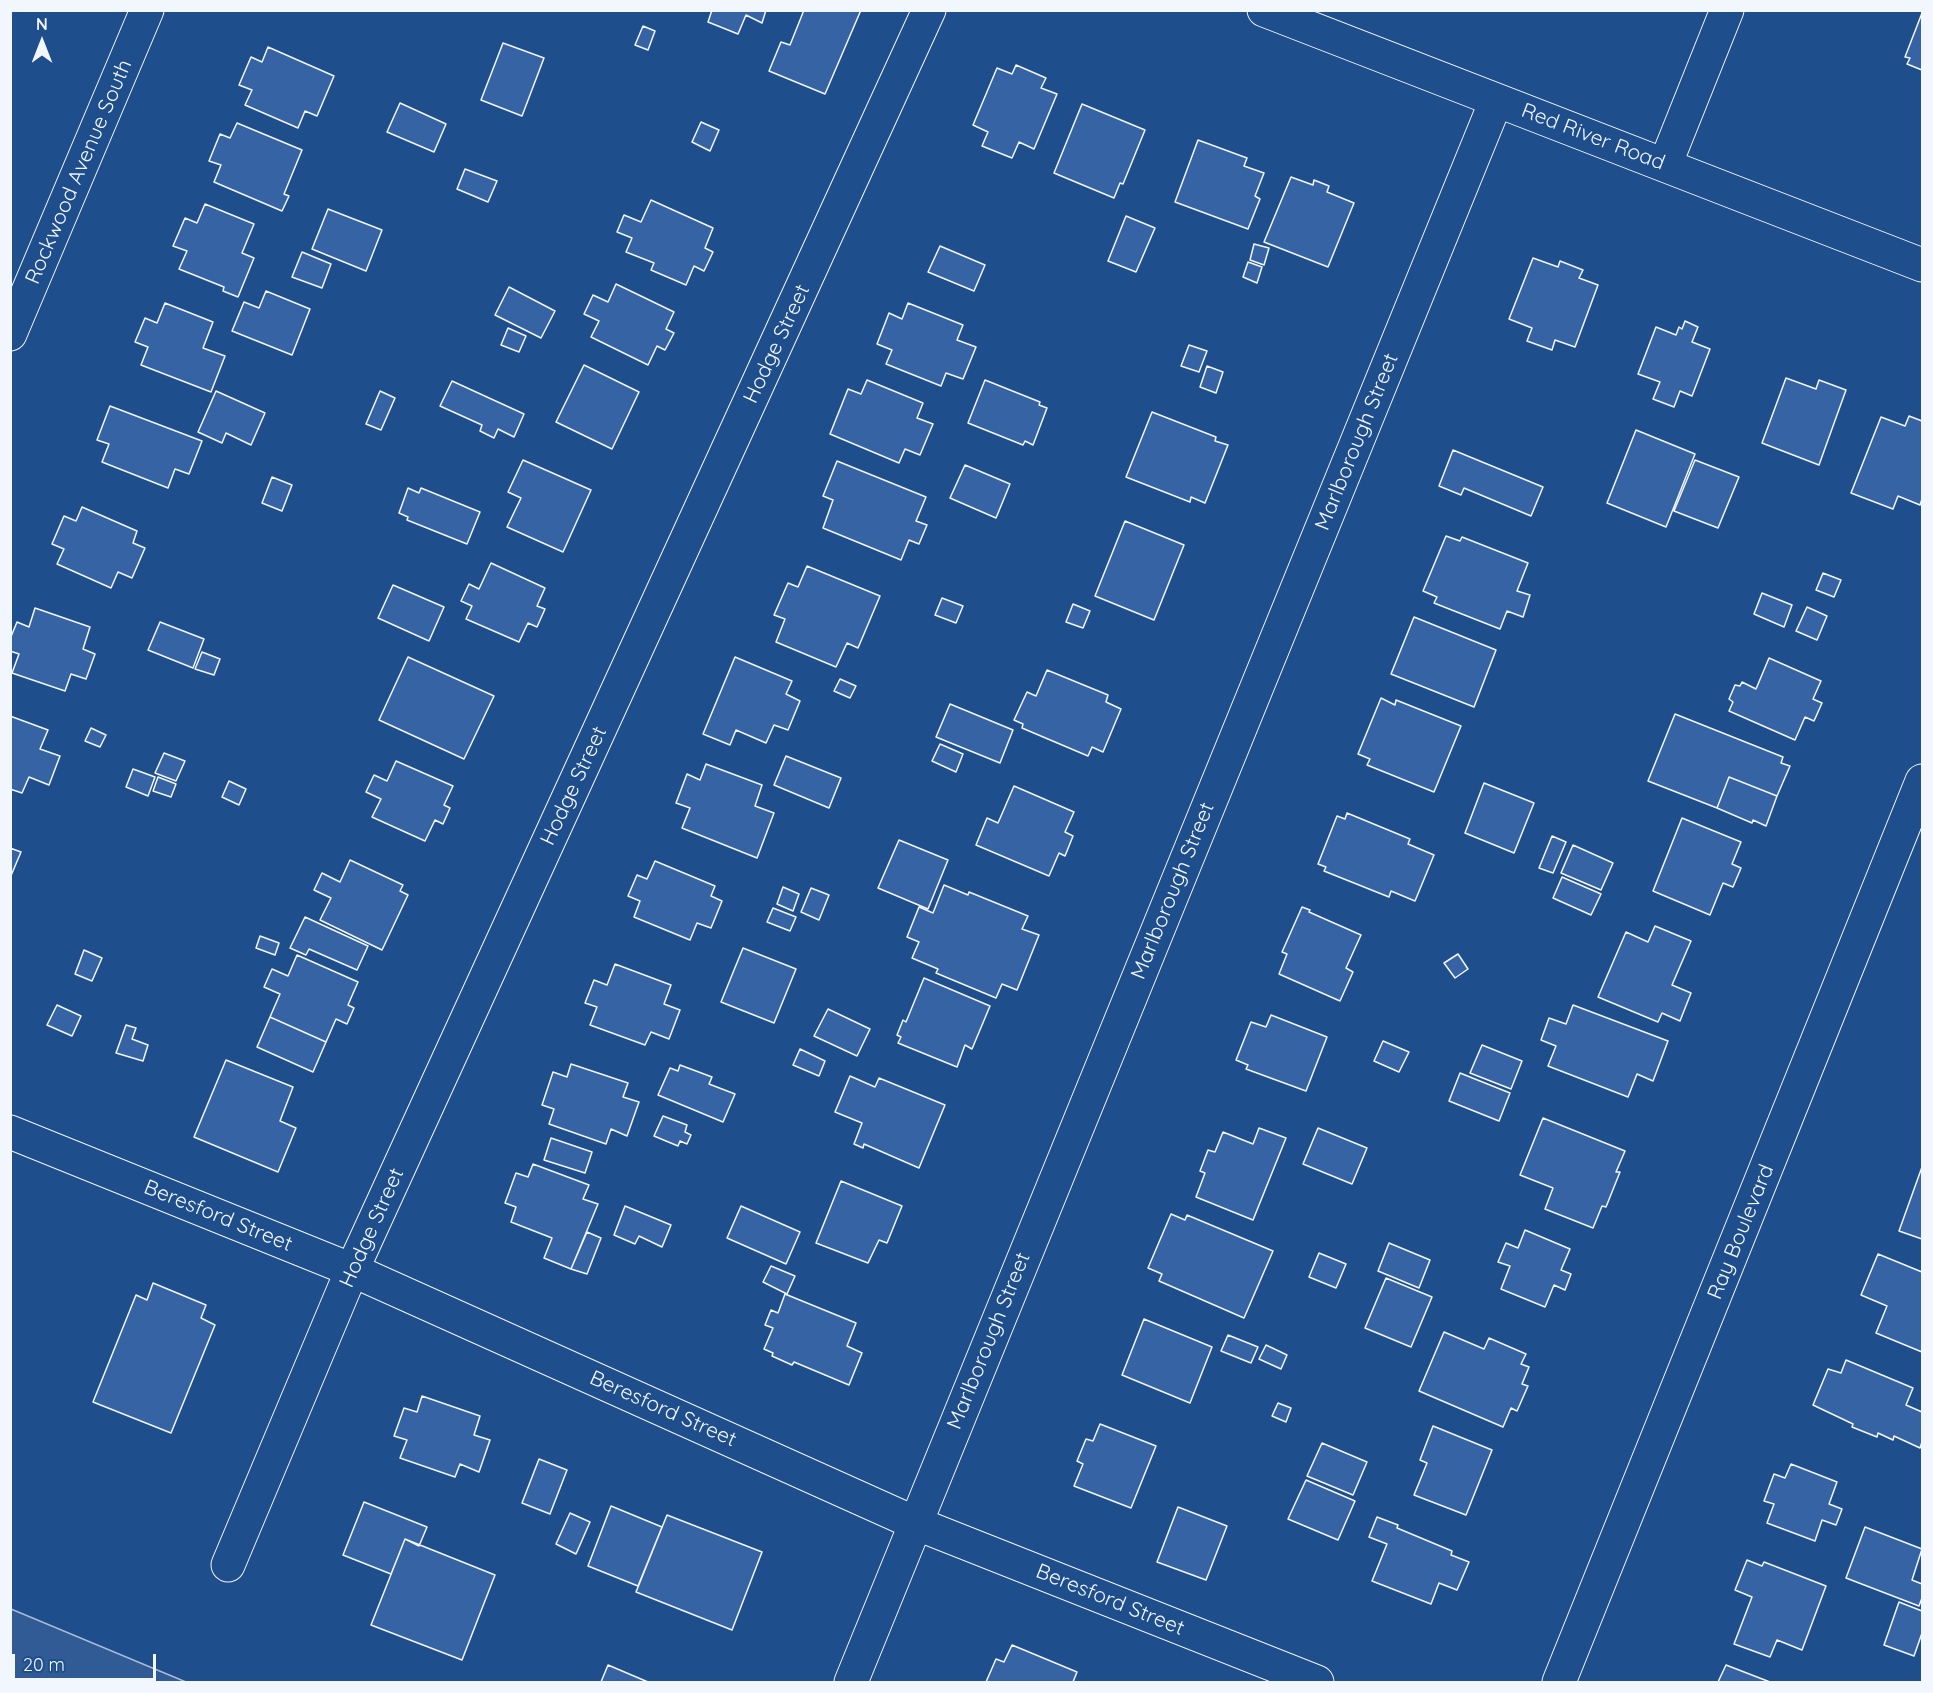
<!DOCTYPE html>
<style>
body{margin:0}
#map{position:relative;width:1933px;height:1693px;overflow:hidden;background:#1f4e8c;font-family:Quicksand,sans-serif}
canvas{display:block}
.frame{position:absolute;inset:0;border:12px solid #f2f6ff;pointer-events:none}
.north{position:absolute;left:12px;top:12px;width:60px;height:60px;-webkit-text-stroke:4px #1f4e8c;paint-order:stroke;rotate:0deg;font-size:16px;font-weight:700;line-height:24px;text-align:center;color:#f2f6ff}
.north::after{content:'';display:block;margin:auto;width:21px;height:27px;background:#f2f6ff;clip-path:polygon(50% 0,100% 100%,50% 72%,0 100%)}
.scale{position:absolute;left:12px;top:1654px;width:144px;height:27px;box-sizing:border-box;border:3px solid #f2f6ff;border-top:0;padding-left:8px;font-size:18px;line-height:21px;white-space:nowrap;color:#f2f6ff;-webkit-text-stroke:4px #1f4e8c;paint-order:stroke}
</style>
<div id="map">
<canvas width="1933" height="1693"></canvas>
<div class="frame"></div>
<div class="north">N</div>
<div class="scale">20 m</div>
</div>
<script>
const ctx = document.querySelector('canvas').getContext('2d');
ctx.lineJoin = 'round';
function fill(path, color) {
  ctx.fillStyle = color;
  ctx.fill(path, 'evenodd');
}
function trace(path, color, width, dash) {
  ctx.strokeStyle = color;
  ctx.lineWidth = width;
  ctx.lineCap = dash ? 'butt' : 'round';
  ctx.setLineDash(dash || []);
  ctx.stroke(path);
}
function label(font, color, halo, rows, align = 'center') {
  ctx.font = font + ' Quicksand,sans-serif';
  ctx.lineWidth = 4.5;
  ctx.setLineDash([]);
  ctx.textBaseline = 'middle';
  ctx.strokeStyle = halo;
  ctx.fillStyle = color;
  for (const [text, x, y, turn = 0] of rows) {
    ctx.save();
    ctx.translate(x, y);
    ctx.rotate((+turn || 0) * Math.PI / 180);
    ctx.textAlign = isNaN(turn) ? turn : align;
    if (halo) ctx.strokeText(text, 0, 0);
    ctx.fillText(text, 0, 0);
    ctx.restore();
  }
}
const built = new Path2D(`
 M10,1609H11L186,1682H11Z`);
const building = new Path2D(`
 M712,10H766L762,23L746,15L738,34L708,22Z
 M804,10H861L825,94L769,71L781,42L790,45Z
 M1922,13V70L1907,64L1910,58L1905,57Z
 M643,26L655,31L648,50L635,45Z
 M503,43L544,58L522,116L481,100Z
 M268,47L334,76L317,116L305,111L298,128L245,105L252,90L239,85L251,57L262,62Z
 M1016,65L1046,78L1041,88L1057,94L1034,149L1019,142L1012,158L982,146L988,132L973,125L997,68L1012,74Z
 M400,103L446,124L434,152L387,132Z
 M1082,104L1145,130L1123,184L1120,183L1114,198L1054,173Z
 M701,122L719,130L710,151L692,142Z
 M237,123L302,150L284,194L289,196L282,211L214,182L221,165L209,161L220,134L230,138Z
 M1198,140L1247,158L1244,166L1264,173L1255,196L1260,199L1248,229L1175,202Z
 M465,169L497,181L488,202L457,189Z
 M1291,177L1313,185L1314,180L1329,186L1327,192L1354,203L1328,267L1264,242Z
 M651,200L713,228L705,248L713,252L704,271L694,266L686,285L651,270L654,263L626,252L632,238L617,232L624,215L641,222Z
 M205,204L254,224L242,253L254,258L238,297L223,291L224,287L179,269L187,251L173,246L185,218L197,223Z
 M328,209L382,230L366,271L312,249Z
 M1126,216L1155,228L1136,272L1108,261Z
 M1254,244L1269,248L1264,265L1250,260Z
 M940,246L985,265L974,291L928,272Z
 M302,252L331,264L322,288L292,277Z
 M1533,258L1558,267L1560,261L1583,270L1579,278L1598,285L1575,347L1555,340L1552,350L1527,341L1532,328L1509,319Z
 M1248,262L1262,267L1257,283L1243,277Z
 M616,284L674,312L666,329L674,333L665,350L657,346L648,365L591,337L599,321L584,314L593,295L608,302Z
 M509,287L555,311L541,338L495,315Z
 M266,291L310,309L292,355L232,331L244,302L259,308Z
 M165,303L213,322L203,348L225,356L211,392L141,365L148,347L135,342L145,318L157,323Z
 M908,303L963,325L957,340L976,347L963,379L946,373L941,386L886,364L892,350L877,344L889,313L902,319Z
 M1685,321L1698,327L1692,342L1710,349L1692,396L1680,391L1674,407L1653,399L1660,382L1638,374L1656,327L1676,335L1679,327L1682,329Z
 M508,328L526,336L519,352L501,345Z
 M1189,345L1207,351L1199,372L1181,366Z
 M584,365L639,392L612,449L556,422Z
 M1207,366L1223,372L1216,393L1200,387Z
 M1786,378L1816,389L1819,380L1846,390L1819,465L1762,443Z
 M867,380L923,403L917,418L933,424L920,455L905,449L899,463L830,434L848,389L861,394Z
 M985,380L1040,402L1039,405L1047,408L1033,445L1025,441L1023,445L968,423Z
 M452,381L524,414L514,437L498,429L494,438L480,431L482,425L440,406Z
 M216,391L265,413L251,445L226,433L222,443L198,432Z
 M380,391L395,398L381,430L366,424Z
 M110,406L202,441L189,474L175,469L168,488L102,462L109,444L97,440Z
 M1152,412L1216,437L1215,441L1228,445L1205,503L1191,497L1190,502L1126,477Z
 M1909,416L1922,421V499L1920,505L1898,496L1893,509L1851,493L1881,417L1905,426Z
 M1636,430L1695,454L1666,527L1607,503Z
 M1453,450L1543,487L1531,516L1464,488L1461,495L1439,486Z
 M523,460L591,490L563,552L507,527L521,498L508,492Z
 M1695,460L1739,477L1718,528L1674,511Z
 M837,461L926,497L916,521L927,525L919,544L909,540L901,560L823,528L833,500L823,496Z
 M965,465L1010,484L996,518L950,498Z
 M272,477L292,485L282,511L262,503Z
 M408,488L419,493L421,488L480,512L467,544L407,520L408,517L399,513Z
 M82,507L137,531L133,543L145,548L132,578L118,572L111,588L57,564L64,549L52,544L64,516L76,521Z
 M1125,521L1184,545L1154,620L1095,596Z
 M1446,536L1460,541L1462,537L1528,563L1517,591L1530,595L1523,617L1507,611L1500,629L1434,603L1437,597L1423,591Z
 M491,563L545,588L537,606L545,609L537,627L528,623L519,642L466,619L472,606L461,601L469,584L479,589Z
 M807,566L880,596L858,648L847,643L836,667L776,642L785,619L774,615L788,583L798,587Z
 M1823,573L1841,580L1834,597L1816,590Z
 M393,585L444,607L429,641L378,618Z
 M1762,593L1792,605L1784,627L1754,614Z
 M942,598L963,606L956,623L935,615Z
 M1073,604L1090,611L1083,628L1066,622Z
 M1807,607L1827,616L1817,640L1796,631Z
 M35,608L90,627L83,649L95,654L86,679L71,674L65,691L12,673L19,654L10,651V639L17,622L29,627Z
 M1414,617L1496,650L1474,707L1391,674Z
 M160,622L204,639L193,668L148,650Z
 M202,652L220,659L214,675L195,669Z
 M408,657L494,696L464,759L379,720Z
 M735,657L792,681L786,694L800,701L788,730L774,725L766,743L736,730L730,745L703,734Z
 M1769,658L1821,681L1813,699L1822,703L1814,721L1805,717L1795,740L1729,711L1733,702L1729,699L1735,685L1740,686L1742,682L1756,689Z
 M1047,670L1108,695L1106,702L1121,709L1103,752L1092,747L1088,756L1022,728L1023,724L1014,720L1027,692L1036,696Z
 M840,679L856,686L850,698L834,691Z
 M1381,698L1395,705L1396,700L1461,726L1434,792L1367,765L1370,759L1358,754Z
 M950,704L1013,730L1000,763L936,737Z
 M1675,714L1783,757L1781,763L1790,766L1777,796L1729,777L1717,808L1648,781Z
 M10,716L48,730L40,749L60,756L49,785L29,777L22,793L10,789Z
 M91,728L106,735L100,747L85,741Z
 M940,744L963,754L956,772L932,761Z
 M164,753L185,761L176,781L155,773Z
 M786,756L841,778L829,808L774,785Z
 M396,761L453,786L444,805L450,808L443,824L435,820L425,841L372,817L381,799L366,792L374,775L387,781Z
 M706,764L762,785L755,806L774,813L757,858L682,828L690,808L676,803L687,774L700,780Z
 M133,769L155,777L148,796L126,787Z
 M158,777L176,784L171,797L153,791Z
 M1729,777L1777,796L1766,826L1753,820L1752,823L1717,808Z
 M229,781L246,789L239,805L222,797Z
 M1484,783L1534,803L1514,853L1465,833Z
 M1014,786L1074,812L1065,832L1073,836L1065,856L1059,853L1049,876L976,845L987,818L998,823Z
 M1347,813L1410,839L1408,844L1434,855L1415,901L1391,891L1389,897L1324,871L1326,867L1318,864L1337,816L1345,819Z
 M1682,818L1741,842L1732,864L1741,868L1733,887L1723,883L1710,915L1653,891Z
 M1552,836L1566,842L1553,873L1539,868Z
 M899,840L948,860L928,909L878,888Z
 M1573,845L1613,863L1601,890L1561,873Z
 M10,848L21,852L10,878Z
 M350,860L403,885L400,891L408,895L382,950L320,920L331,898L314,890L322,873L340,882Z
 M655,861L715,886L711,896L722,901L711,928L697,923L690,940L634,917L640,901L628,896L637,875L647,879Z
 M1562,877L1601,894L1591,915L1553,898Z
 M944,885L968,895L969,892L1028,916L1022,929L1039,935L1017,990L1002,984L996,998L936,973L938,969L912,958L919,942L907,937L919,907L933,913Z
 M783,887L799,894L793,911L777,904Z
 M811,888L829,895L819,920L801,912Z
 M1302,907L1310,910L1309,912L1361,935L1346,968L1353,972L1340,1001L1279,974L1287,954L1282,952Z
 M773,908L796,917L790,931L767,922Z
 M305,917L368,946L357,970L309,949L306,955L290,948Z
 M1655,926L1691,941L1672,985L1691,993L1680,1021L1662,1013L1658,1022L1598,997L1626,932L1648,942Z
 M260,936L279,943L275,955L256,948Z
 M743,948L796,969L774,1023L721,1002Z
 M84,950L102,958L92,981L75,974Z
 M1458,954L1468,969L1455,978L1444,963Z
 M297,955L358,982L348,1005L354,1008L347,1024L336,1019L326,1042L270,1017L280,994L264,987L272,969L288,976Z
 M615,964L671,985L664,1004L680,1010L669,1039L651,1032L645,1045L590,1025L597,1007L585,1003L594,980L607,985Z
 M924,978L990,1006L972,1049L965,1045L957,1067L898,1043L901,1037L897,1035L903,1020L906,1022Z
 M57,1005L81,1016L72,1036L47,1025Z
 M1573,1005L1668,1041L1653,1081L1637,1074L1628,1097L1548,1066L1556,1046L1541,1040L1549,1018L1566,1024Z
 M828,1009L870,1029L857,1056L814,1036Z
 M1271,1015L1327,1037L1306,1091L1246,1069L1248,1065L1236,1060L1251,1022L1266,1027Z
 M270,1017L326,1042L313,1072L257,1047Z
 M126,1025L136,1028L132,1039L148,1045L143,1061L116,1053Z
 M1383,1041L1409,1052L1399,1072L1374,1061Z
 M1482,1045L1522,1061L1511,1089L1470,1073Z
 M800,1049L825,1061L819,1076L793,1065Z
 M226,1060L293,1087L280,1121L296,1128L278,1172L194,1137Z
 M571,1064L628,1083L623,1097L639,1102L627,1136L611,1129L606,1144L549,1124L554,1109L542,1105L553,1072L567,1077Z
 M680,1065L712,1077L709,1084L735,1094L723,1122L658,1095L670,1068L678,1071Z
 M1460,1073L1510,1093L1499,1121L1449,1101Z
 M850,1076L875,1087L879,1078L945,1105L919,1168L864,1144L863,1148L854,1144L862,1123L835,1112Z
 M663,1116L687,1125L685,1132L691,1135L687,1144L680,1141L678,1146L654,1136Z
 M1543,1118L1625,1151L1616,1172H1620L1606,1207L1602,1206L1593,1228L1545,1209L1553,1188L1520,1175Z
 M1259,1128L1286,1138L1253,1220L1196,1197L1205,1173L1200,1171L1208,1150L1215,1152L1223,1132L1253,1144Z
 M1318,1128L1367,1148L1352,1184L1303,1164Z
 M551,1138L592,1152L585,1173L544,1160Z
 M533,1164L589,1185L583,1199L598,1204L571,1269L544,1258L552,1238L511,1222L516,1207L505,1203L516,1173L528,1177Z
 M1922,1167V1239L1899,1231Z
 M841,1181L902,1206L887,1243L879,1240L868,1263L816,1243Z
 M625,1206L671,1225L662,1247L639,1236L635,1244L614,1235Z
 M741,1206L800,1232L786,1264L727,1238Z
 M1171,1214L1185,1220L1187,1215L1273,1251L1244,1318L1159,1281L1162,1274L1148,1268Z
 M1525,1230L1570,1249L1561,1270L1571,1274L1565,1290L1554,1285L1545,1307L1501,1289L1510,1266L1498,1262L1506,1243L1518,1248Z
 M587,1232L601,1238L587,1274L571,1269Z
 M1389,1243L1430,1260L1419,1288L1378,1271Z
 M1319,1253L1346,1264L1336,1288L1309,1277Z
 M1878,1254L1922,1272V1352L1876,1333L1887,1306L1861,1295Z
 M771,1266L795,1276L787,1294L763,1282Z
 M1386,1278L1432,1297L1411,1347L1365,1328Z
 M153,1283L206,1305L201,1318L215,1325L171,1433L93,1402L136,1295L147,1300Z
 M785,1294L856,1323L847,1346L862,1353L849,1385L794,1362L792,1365L772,1356L773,1353L764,1349L773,1328L765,1325L771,1310L778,1313Z
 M1144,1319L1212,1347L1190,1403L1122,1375Z
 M1444,1332L1484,1349L1489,1338L1526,1354L1521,1364L1529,1367L1522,1384L1528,1386L1517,1411L1511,1408L1503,1427L1419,1391Z
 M1228,1335L1258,1347L1251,1363L1221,1351Z
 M1266,1345L1287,1355L1281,1369L1259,1359Z
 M1846,1360L1913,1388L1906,1405L1922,1412V1442L1920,1448L1894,1436L1893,1440L1878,1433L1877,1437L1852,1427L1853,1424L1813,1405L1828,1369L1841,1373Z
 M422,1396L480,1416L474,1435L490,1440L479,1472L460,1464L455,1477L400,1458L407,1440L394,1436L404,1408L417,1412Z
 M1278,1403L1291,1408L1286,1422L1272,1416Z
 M1100,1424L1156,1446L1131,1508L1074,1486L1083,1464L1077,1461L1086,1439L1093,1441Z
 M1433,1426L1492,1450L1466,1515L1414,1495L1427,1463L1420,1460Z
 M1322,1443L1367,1462L1353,1495L1307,1476Z
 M539,1459L567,1470L550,1514L522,1503Z
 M1791,1464L1837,1482L1829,1504L1842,1509L1836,1525L1822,1520L1815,1541L1767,1523L1774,1504L1764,1501L1774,1474L1785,1478Z
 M1306,1480L1355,1501L1338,1540L1288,1519Z
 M364,1502L427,1527L419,1546L405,1539L391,1574L343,1555Z
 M611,1506L662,1527L638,1586L588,1566Z
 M1178,1507L1227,1526L1206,1580L1157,1562Z
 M570,1513L590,1522L576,1554L556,1544Z
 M667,1515L762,1552L732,1630L636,1592Z
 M1377,1517L1398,1525L1397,1528L1452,1551L1451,1555L1469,1562L1457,1590L1439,1583L1431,1604L1372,1581L1387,1544L1369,1537Z
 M1865,1527L1922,1549L1912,1580L1922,1584V1598L1919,1606L1846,1578Z
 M405,1539L495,1575L462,1660L371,1625Z
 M1747,1560L1762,1566L1764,1562L1826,1586L1802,1650L1777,1640L1770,1657L1734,1644L1752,1597L1735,1590Z
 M1899,1602L1922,1611V1633L1914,1656L1884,1645Z
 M1012,1645L1077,1672L1073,1682H986L996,1659L1004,1662Z
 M608,1665L648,1682H601Z
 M1726,1665L1770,1682H1718Z`);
const minor = new Path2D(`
 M1665,165L1727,10
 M10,1132L352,1270L915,1523L1317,1682
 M228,1565L352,1270L929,10
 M851,1682L1496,101
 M1559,1682L1922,781`);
const tertiary = new Path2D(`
 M10,334L147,10`);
const secondary = new Path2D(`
 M1264,10L1922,265`);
const streetNames = [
 ["Red River Road",1593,137,21],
 ["Rockwood Avenue South",79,172,-67],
 ["Hodge Street",777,344,-65],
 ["Marlborough Street",1357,442,-68],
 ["Hodge Street",574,786,-65],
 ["Marlborough Street",1173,891,-68],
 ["Beresford Street",218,1216,22],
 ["Hodge Street",372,1228,-66],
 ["Ray Boulevard",1741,1232,-68],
 ["Marlborough Street",989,1341,-68],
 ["Beresford Street",663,1409,24],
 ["Beresford Street",1110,1600,22]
];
fill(built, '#305b95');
trace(built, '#a8bbd7', 1.5);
fill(building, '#3563a3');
trace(building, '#f2f6ff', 1.5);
trace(minor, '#f2f6ff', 35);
trace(tertiary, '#f2f6ff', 35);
trace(secondary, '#f2f6ff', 35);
trace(minor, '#1f4e8c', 33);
trace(tertiary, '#1f4e8c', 33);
trace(secondary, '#1f4e8c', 33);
label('21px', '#f2f6ff', '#1f4e8c', streetNames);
</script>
